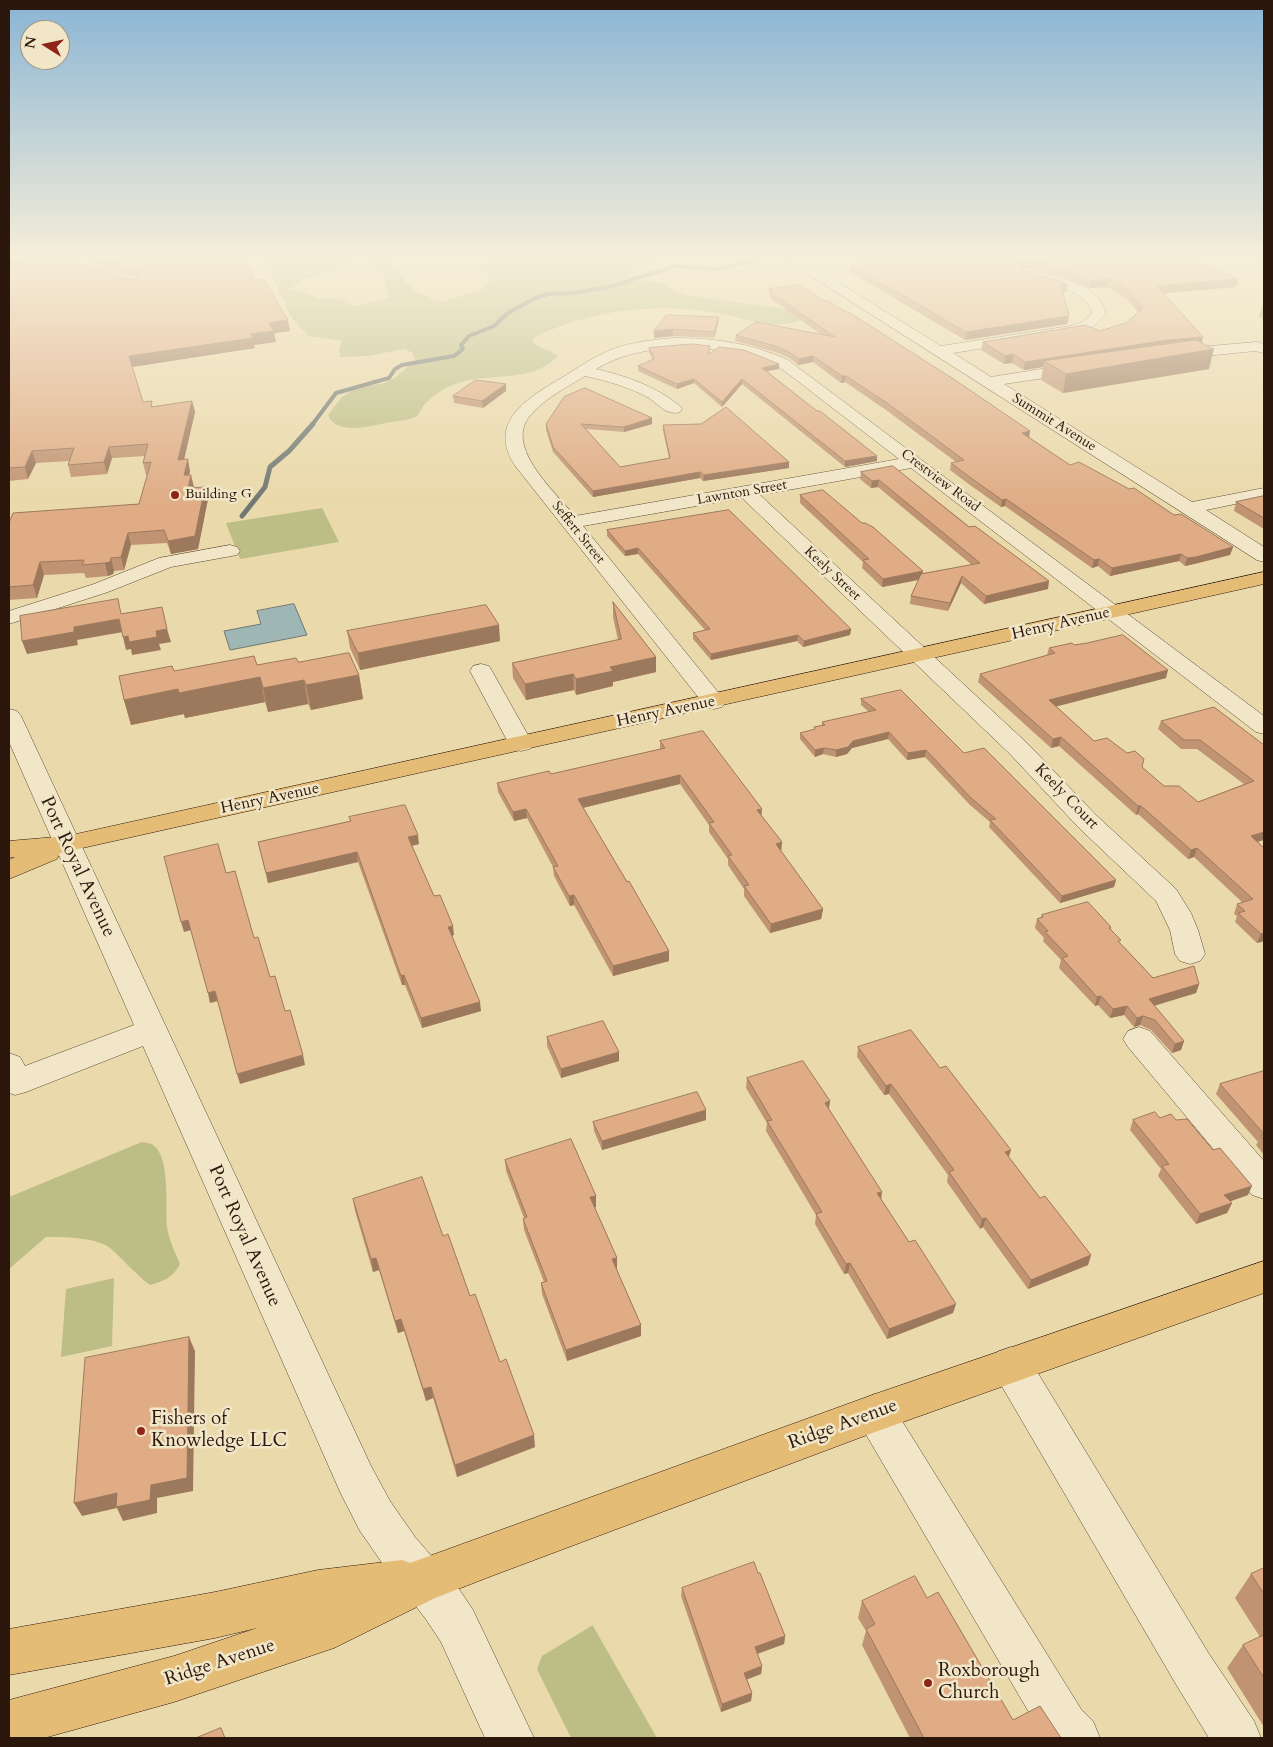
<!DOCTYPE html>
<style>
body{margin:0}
#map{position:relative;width:1273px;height:1747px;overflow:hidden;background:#ead9aa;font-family:Cardo,serif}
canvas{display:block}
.frame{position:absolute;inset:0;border:10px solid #2c170d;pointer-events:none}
.north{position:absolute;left:20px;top:20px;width:50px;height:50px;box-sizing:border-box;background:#f1e6c8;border:1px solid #a2937d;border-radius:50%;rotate:280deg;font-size:14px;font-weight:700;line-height:20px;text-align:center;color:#2c170d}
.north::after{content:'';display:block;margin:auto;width:18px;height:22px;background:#8f2418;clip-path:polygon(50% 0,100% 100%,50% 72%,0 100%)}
</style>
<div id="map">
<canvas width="1273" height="1747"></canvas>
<div class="frame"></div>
<div class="north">N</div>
</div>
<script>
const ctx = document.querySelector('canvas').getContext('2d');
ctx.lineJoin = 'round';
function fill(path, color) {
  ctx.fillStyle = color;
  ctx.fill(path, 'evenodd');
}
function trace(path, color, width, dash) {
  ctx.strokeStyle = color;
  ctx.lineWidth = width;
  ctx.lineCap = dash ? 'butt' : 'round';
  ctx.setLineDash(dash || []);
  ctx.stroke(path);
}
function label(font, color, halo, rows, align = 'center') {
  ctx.font = font + ' Cardo,serif';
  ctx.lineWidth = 5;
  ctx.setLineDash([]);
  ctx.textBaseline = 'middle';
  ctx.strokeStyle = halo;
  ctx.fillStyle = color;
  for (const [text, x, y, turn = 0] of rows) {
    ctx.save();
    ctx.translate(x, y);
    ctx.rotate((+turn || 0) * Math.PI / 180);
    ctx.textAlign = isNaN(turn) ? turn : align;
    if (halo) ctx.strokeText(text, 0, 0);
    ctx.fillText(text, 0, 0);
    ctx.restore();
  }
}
const green = new Path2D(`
 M259,260H352L338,269L302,280L299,284L288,289L303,292L320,299H339L345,301L346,304L358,306L390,297L384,283L386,275L368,265L364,260H388L414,291L435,300L444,301L483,289L491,280L480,270L479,265L492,260H668C656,261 631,265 629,279L666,283L667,286L684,295L779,308L797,312L807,318C775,332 750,319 718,313C657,302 590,310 535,337L532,341C539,349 550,349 558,356C531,384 491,372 458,383C446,387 434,394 426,403C422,406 420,413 417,416C411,420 398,421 391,422C375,425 336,437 328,415L342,397L354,389L385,383L396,377L415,360L413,353L404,349L368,356L340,357L339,349L342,341L309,336L294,321L287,310L285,301L279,295L278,285C269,276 272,269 259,260Z
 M322,508L339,542L240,559L226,523Z
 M142,1142C146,1143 151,1143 153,1145C171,1157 165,1208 167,1227C169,1240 175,1252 180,1264C173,1277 165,1281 150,1285C135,1274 124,1260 110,1248C96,1237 64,1237 46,1237L9,1269V1197Z
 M114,1278L112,1346L61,1357L66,1289Z
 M593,1625V1626L657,1738H571L537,1669L542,1656Z`);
const water = new Path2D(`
 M294,604L307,635L230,650L224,631L261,624L257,611Z`);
const streamFar1 = new Path2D(`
 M312,425L336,393L389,378L395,369L402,365L454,356L463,349L461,345L469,336L494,326L508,313L535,298L548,294L574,293L609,287L675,266L718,269L754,260`);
const stream = new Path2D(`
 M242,516L265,487L270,467L289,451L313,424`);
const minor = new Path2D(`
 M786,260H802L941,346L1070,326L1082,322L1092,314C1089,291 1046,283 1027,278L1025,275L1027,272L1032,271C1056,277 1101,284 1106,314L1092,328L1073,334L953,353L991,377L1079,363L1084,365L1087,368L1084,371L1079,373L1004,384L1192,502L1264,488V498L1206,510L1264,547V562L1257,560Z
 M673,338C714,338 751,343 788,360L1264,716V734L1256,732L911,468L760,495L1028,744L1096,815L1176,889L1191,913L1198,930L1205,954L1200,961L1190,964L1180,961L1175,954L1170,930L1156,901L1078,827L1010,754L742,498L583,526L726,702L722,707L714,709L706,707L516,467C485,422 529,397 563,377C579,367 595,356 613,349C632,342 653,340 673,338ZM692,347L744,353L778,366L899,459L575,516C556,493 505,448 529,417C543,399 566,388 585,376C607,381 629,387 649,398C659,405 667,416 680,412L682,409L680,406C655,386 627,376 596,369C627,351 657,348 692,347Z
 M1257,342L1264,344V353L1255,351L1176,359L1171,357L1168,354L1171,351L1176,349Z
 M230,545L237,547L240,551L237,555L171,567L108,592L9,624V611L94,584L159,558Z
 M481,664L489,666L492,671L533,744L530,749L521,751L512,749L509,744L470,671L473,666Z
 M9,709L17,711L21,716L371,1466L390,1501L415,1537L457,1586L473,1610L534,1738H485L441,1642L425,1618L385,1567L360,1531L341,1494L143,1046L26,1092L15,1095L9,1093V1053L20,1057L25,1066L134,1025L9,742Z
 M1139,1027L1150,1031L1264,1161V1199L1252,1195L1128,1047L1123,1039L1128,1031Z
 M1011,1347L1025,1352L1209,1654L1254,1721L1261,1738H1209L1177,1686L997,1378L991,1365L997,1352Z
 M875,1394L889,1400L1081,1709L1093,1721L1100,1738H1044L861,1426L855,1413L861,1400Z`);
const major = new Path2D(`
 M1264,572V584L60,853L57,859L9,879V860L15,857H9V841L67,836Z
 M1264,1261V1293L875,1432L489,1577L435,1598L334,1648L174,1702L44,1738H9V1700L174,1656L257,1628L215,1638L9,1675V1629L215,1592L318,1570L402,1560L410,1563L875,1394Z`);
const wall = new Path2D(`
 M83,260H244L255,280L290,331L274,333L276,342L254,345L255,348L132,367L143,402L154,407L192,401L195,412L184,460L190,471L189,475L194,488L208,499L198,549L171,554L167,543L131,545L124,570L114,571L113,574L108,576L86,578L84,573L44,575L37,598L9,600V523L139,504L147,475H146L143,463L145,456L112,458L107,474L71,477L68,465L70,461L36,463L28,479L9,481V267L126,279L137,278Z
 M940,260H1193L1236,287L1164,293L1201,343L1209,369L1063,393L1041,380L1043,367L1024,370L1012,363L1004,364L981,350L983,342L1100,331L1126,323L1138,312L1127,299L1107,287L1089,288L1063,277L1028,268L1023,269L1024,271L1066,292H1063L1069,316L1067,324L965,340L850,272V265L935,262Z
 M769,289L1029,437L1070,465L1174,515L1233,547L1230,555L1194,564L1185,566L1179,561L1110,576L1098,566L1092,568L1005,506L1001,507L970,485L950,470L951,463L956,462L886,410L845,382L841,383L813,362L798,365L789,358L775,352L735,341L736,335H822L771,299V296L769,295Z
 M1264,299V320L1259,317Z
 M719,317L718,324L714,338L673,336L654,338V331Z
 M649,348L710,351L709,354L779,369L767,371L877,461L845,467L742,384L722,407L694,383L677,389L638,371V366L653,360L649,352Z
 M506,391L483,408L454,403L453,396Z
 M652,418V424L624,432L586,429L620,467L669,458L663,431V425L789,462V468L703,481L700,478L593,497L553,452L546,430V424Z
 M893,466L1048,589L984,604L961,583L948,611L910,604L911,596L919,580L882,587L862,568L863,562L800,503V495L862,523L923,573L972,565L878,487L871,488L860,479L861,472Z
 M1264,496V529L1234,511L1236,502Z
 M607,530L851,629L850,635L803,647L797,641L711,660L693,639V633L705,630L638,554L625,556L607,536Z
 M613,602L656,657V672L613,682V686L576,695L574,690L526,700L513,678L512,663L618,640L613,617Z
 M347,631L500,641L360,670L350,648Z
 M1074,645L1166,678L1056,706L1094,741L1142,767L1164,786L1198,802L1244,784L1197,749H1181L1158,729L1161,721L1264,745L1258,842L1264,848V941L1257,943L1235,922L1237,916L1234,914L1237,904L1243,903L1194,857L1188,859L1138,814L1136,815L1059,746L1051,748L978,682L980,674L1047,655L1049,648Z
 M298,662L359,675L363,699L311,710L308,704L268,712L265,702L185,718L184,714L131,725L124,700L257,665Z
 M861,699L964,753L1116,880L1114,887L1060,903L989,827L990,822L970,805L925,757L907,760L888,739L852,748L847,754L836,757L823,754L815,757L800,739V733L814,730V727L822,725V722L869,712L861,705Z
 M660,741L761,815L782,842L781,851L823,909L821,919L770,933L744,896V889L728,865V859L709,832V825L680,784L583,808L669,951V961L613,976L574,905L570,906L554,876L553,867L527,818L514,821L498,792L497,783L551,774L660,749Z
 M349,817L419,844L412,846L434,896L454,935L452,936L481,1011L422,1028L405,985H402L358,862L268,883L258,842L350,821Z
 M1042,915L1111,927V929L1120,943L1153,978L1199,984L1196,993L1154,1006L1184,1041L1181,1050L1172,1053L1151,1030L1140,1025L1134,1027L1124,1015L1110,1018L1098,1005L1095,1006L1059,968L1061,960L1043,941L1044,938L1035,928L1037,919L1041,917Z
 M547,1037L619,1061L561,1078L547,1046Z
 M858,1047L1009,1157L1040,1198L1091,1255L1088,1265L1028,1289L983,1227L980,1229L947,1182L948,1175L889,1094L884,1095L857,1057Z
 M1264,1071V1155L1256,1145L1258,1142L1216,1094L1220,1084Z
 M747,1078L830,1101L829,1109L881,1199L953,1313L887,1339L848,1273L844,1274L815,1224L816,1215L766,1131L767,1123L746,1088Z
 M1160,1118L1248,1195L1230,1201L1232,1203L1227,1213L1196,1224L1158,1176L1161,1169L1130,1130L1133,1120Z
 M706,1120L602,1150L594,1131L593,1122Z
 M505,1160L596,1207L595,1208L617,1258V1269H616L641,1325V1336L567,1361L542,1294L541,1283L544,1282L524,1230L523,1219L524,1218L506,1171Z
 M353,1199L443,1236L470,1296L535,1447L457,1477L433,1398L426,1401L404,1331L398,1333L379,1270L373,1272L355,1211Z
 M1264,1568V1727L1227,1668L1243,1645L1260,1637L1235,1598L1251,1574Z
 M758,1573L785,1636L784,1644L757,1654L762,1666L761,1674L747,1679L752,1693L751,1701L721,1712L681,1596L682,1588Z
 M927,1598L1013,1720L1061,1738H910L862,1645L866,1631L858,1618L862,1601Z`);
const shadedWall = new Path2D(`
 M9,260H28L9,266Z
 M1029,261L1028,268L1023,269L1021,265L1024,262Z
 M1109,279L1107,287L1089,288L1091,281Z
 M1238,279L1236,287L1155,294L1157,286Z
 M1068,284L1066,292L1059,293L1061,285Z
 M1069,316L1067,324L965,340L966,332Z
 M719,317L718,324L714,338V332Z
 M288,320L290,331L274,333L276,342L254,345L255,348L132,367L129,356L250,334L269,323Z
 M673,329V336L654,338V331Z
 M1203,337L1201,345L1044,361L1043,367L1024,370L1025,362L1168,340Z
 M1214,349L1209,369L1063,393L1066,374Z
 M1013,354L1012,363L1004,364L1005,356Z
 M813,356V362L798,365L799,359Z
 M779,364V369L762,372V368Z
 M842,376H846L845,382L841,383Z
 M694,379V383L677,389V384Z
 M742,379V384L722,407V402Z
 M506,384V391L483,408L482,401Z
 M192,401L195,412L181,472L178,460Z
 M652,418V424L624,432V427Z
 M1030,431L1029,438L1022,433Z
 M109,447L112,458L107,474L104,462Z
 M32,451L36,463L28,479L25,467Z
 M877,456V461L845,467V461Z
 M188,459L190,471L187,487L184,475Z
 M789,462V468L703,481L704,475Z
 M700,472V478L593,497V491Z
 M191,475L194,487L191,500L188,488Z
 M879,480L878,487L871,488L872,481Z
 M205,487L208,499L198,549L171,554L168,541Z
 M1006,499L1005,506L1001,507L1002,500Z
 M128,533L131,545L124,570L121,557Z
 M1233,547L1230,555L1194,564L1185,566L1187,558Z
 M638,548V554L625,556V551Z
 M1181,554L1179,561L1110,576L1112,568Z
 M111,558L114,571L113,574L108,576L105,563Z
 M1099,559L1098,566L1092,568L1094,560Z
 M40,562L44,575L37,598L33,585Z
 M923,571L922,579L882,587L883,579Z
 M962,576L961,583L948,611L950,603Z
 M1049,581L1048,589L984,604L986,596Z
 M119,619L123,632L77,640L78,645L27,654L22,641L74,627Z
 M499,625L500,641L360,670L358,653Z
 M167,629L171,642L159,644L161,650L132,655L131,649L126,650L123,637Z
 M851,629L850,635L803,647L804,641Z
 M798,635L797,641L711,660V654Z
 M656,657V672L613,682V686L576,695V679L610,667Z
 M1168,670L1166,678L1047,709L1049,700Z
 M573,674L574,690L526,700L525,684Z
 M359,675L363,699L311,710L306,685Z
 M260,677L265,702L185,718L184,714L131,725L124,700L178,689Z
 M304,680L308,704L268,712L263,688Z
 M889,732L888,739L852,748L847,754L836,757V750L853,741Z
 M1061,737L1059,746L1051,748L1053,739Z
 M824,748L823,754L815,757V750Z
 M926,750L925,757L907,760L908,753Z
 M680,775V784L578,809V799Z
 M1138,806H1141L1138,814L1136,815Z
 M526,809L527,818L514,821L513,812Z
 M762,809L761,819L757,810Z
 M1264,832V840L1247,845L1251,836Z
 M418,835L419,844L410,846L408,837Z
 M782,842L781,852L776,844Z
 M1197,848L1194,857L1188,859L1191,850Z
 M357,852L358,862L268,883L266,873Z
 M1116,880L1114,887L1060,903L1062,896Z
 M574,895V905L570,906L569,896Z
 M823,909L821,919L770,933L771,924Z
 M188,920L191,930L184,932L181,922Z
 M453,926L454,935L449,936L448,927Z
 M1264,933V941L1257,943L1261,934Z
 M669,951V961L613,976V966Z
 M404,975L405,985H402L401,976Z
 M1199,984L1196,993L1146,1008L1149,999Z
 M215,991L218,1001L210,1003L208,993Z
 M1101,996L1098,1005L1095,1006L1097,997Z
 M480,1002L481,1011L422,1028L421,1018Z
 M1127,1006L1124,1015L1110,1018L1113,1009Z
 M1143,1016L1140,1025L1134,1027L1137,1018Z
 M1184,1041L1181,1050L1172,1053L1175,1044Z
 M619,1052V1061L561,1078V1069Z
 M303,1055L305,1065L240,1084L237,1074Z
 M891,1084L889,1094L884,1095L886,1086Z
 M830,1101L828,1111L825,1103Z
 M706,1110V1120L602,1150V1141Z
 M1011,1150L1008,1159L1005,1152Z
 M1252,1186L1248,1195L1220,1205L1224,1195Z
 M882,1192L881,1201L877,1193Z
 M596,1196V1207L591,1209L590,1197Z
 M1232,1203L1227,1213L1196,1224L1200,1214Z
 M986,1218L983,1227L980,1229L982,1219Z
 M1091,1255L1088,1265L1028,1289L1031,1280Z
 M376,1258L379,1270L373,1272L371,1259Z
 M617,1258V1269L612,1271V1259Z
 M850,1263L848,1273L844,1274L846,1264Z
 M956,1304L953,1313L887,1339L889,1329Z
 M401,1319L404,1331L398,1333L395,1321Z
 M641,1325V1336L567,1361L566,1350Z
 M189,1337L195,1351L193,1491L157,1498V1513L123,1521L117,1508L82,1516L74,1503L151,1485Z
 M431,1387L433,1398L426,1401L423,1389Z
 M534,1435L535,1447L457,1477L455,1465Z
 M785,1636L784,1644L754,1655L755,1647Z
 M762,1666L761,1674L743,1681L744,1673Z
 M752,1693L751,1701L721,1712L722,1704Z`);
const building = new Path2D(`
 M30,260H73L126,279H137L140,273L137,270L109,260H244L255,280H264L288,320L269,323L274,331L250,334L253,338L129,356L143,402L152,401L151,407L192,401L178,460L188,459L184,475H191L188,488L205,487L195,536L168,541L164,530L128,533L121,557L111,558L110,562L105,563L82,565L84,560L40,562L33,585L9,587V523L13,513L139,504L151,462L143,463L148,444L109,447L104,462L68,465L74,448L32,451L25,467L9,468V267Z
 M866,260H930L935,262L940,260H1193L1238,279L1157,286L1203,337L1168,340L1025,362L1013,354L1005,356L983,342L1085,325L1100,331L1126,323L1143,308L1129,291L1109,279L1091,281L1064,269L1029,261L1024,262L1021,265L1024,271L1068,284L1061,285L1069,316L966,332L850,265Z
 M800,285L825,301H828L848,313H850L955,380L1030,431L1022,433L1070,465L1079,462L1129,489L1134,488L1174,515L1181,514L1233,547L1196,557L1187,558L1181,554L1112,568L1099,559L1094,560L1006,499L1002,500L971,478L951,463L964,460L887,403L846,376H842L813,356L799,359L789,352L775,346L736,335L756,322L835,337L771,293L774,292L769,289Z
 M667,315L719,317L714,332L673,329L654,331Z
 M1196,340L1214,349L1066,374L1044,361Z
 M692,344L710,346L708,355L719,347L744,350L779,364L762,368L817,411H820L877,456L845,461L742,379L722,402L694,379L677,384L638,366L654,359L649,348Z
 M476,380L506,384L482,401L453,396Z
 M585,388L652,418L624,427L581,424L620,467L670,458L663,425L701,424L726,407L789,462L704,475L700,472L593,491L553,447L546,424L564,397Z
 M893,466L969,527L975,526L1049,581L986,596L962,576L950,603L911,596L921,574L980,563L879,480L872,481L861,472Z
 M823,490L862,523H865L873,527L923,571L883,579L863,560L869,559L800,495Z
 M1264,496V518L1236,502Z
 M729,510L851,629L804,641L798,635L711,654L693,633L710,629L638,548L625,551L607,530Z
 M118,599L121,614L162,607L167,629L156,631L157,637L129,642L128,636L123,637L119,619L74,627V632L22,641L20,616Z
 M613,602L656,657L610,667L613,671L576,679L573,674L525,684L512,663L621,639Z
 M486,605L499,625L358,653L347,631Z
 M1123,635L1168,670L1049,700L1094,741L1107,738L1127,753L1135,751L1144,759L1142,767L1164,786H1179L1198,802L1254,781L1200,740H1184L1161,721L1214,707L1264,745V832L1251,836L1264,848V933L1261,934L1238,913L1245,911L1237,904L1253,899L1197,848L1191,850L1141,806H1138L1061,737L1053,739L980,674L1055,653L1049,648L1072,643L1074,645L1087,643Z
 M349,653L359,675L306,685L304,680L263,688L260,677L179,693L178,689L124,700L119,676L172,666L174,671L254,656L257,665L296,658L298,662Z
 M901,690L964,753L984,748L1116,880L1062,896L990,820L996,819L971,798L926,750L908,753L889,732L853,741L848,747L836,750L824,748L815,750L800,733L815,729L814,727L825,725L822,722L876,710L861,699Z
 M703,731L762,809L757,810L782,842L776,844L823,909L771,924L744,886L749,885L728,856L732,855L709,823L714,822L680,775L578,799L627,882L629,881L669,951L613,966L574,895L569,896L553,867L558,866L526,809L513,812L497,783L549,771L551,774L665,748L660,741Z
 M405,805L418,835L408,837L434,896L440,895L453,926L448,927L480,1002L421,1018L404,975L401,976L357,852L266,873L258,842L351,821L349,817Z
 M218,844L226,873L235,871L254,938L258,937L270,977L275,976L285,1011L290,1010L303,1055L237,1074L215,991L208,993L188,920L181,922L164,857Z
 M1088,902L1111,927L1109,928L1121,940L1118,941L1153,978L1194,966L1199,984L1149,999L1184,1041L1175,1044L1155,1020L1143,1016L1137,1018L1127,1006L1113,1009L1101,996L1097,997L1062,958L1068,956L1045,932L1048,931L1037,919L1043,917L1042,915Z
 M603,1021L619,1052L561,1069L547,1037Z
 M911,1030L940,1068L946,1066L1011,1150L1005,1152L1040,1198L1045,1196L1091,1255L1031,1280L986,1218L982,1219L949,1172L954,1170L891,1084L886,1086L858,1047Z
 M803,1061L830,1101L825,1103L882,1192L877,1193L909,1242L915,1240L956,1304L889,1329L850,1263L846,1264L816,1214L822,1212L767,1121L772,1120L747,1078Z
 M1264,1071V1140L1261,1136L1264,1134L1220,1084Z
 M697,1092L706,1110L602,1141L593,1122Z
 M1155,1112L1160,1118L1171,1114L1176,1120L1187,1119L1213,1150L1220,1148L1252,1186L1224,1195L1232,1203L1200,1214L1162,1166L1169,1164L1133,1120Z
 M571,1139L596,1196L590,1197L617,1258L612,1259L641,1325L566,1350L541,1283L547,1281L523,1219L527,1217L505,1160Z
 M422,1177L443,1236L448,1234L470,1296L475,1294L500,1362L506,1359L534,1435L455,1465L431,1387L423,1389L401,1319L395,1321L376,1258L371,1259L353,1199Z
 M189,1337L187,1478L151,1485L150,1500L116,1507L117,1493L74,1503L85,1358Z
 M754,1562L758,1573H760L785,1636L755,1647L762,1666L744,1673L752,1693L722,1704L682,1588Z
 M1264,1568V1594L1251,1574Z
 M915,1576L927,1598L938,1592L1013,1720L1040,1706L1061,1738H924L866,1629L875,1624L862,1601Z
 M1264,1635V1678L1243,1645Z
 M221,1728L225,1738H196Z`);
const markers = [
 [175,495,5,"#8f2418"],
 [141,1431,5,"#8f2418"],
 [928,1683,5,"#8f2418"]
];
const farStreetnames = [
 ["Summit Avenue",1054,423,32],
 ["Crestview Road",940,481,37],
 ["Lawnton Street",742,493,-10],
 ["Seffert Street",578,533,51],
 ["Keely Street",832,574,43]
];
const farPoinames = [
 ["Building G",185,495]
];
const streetNames = [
 ["Henry Avenue",1061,624,-13],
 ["Henry Avenue",666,712,-12],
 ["Keely Court",1066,797,46],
 ["Henry Avenue",270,799,-12]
];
const nearStreetnames = [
 ["Port Royal Avenue",77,867,65],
 ["Port Royal Avenue",244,1236,66],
 ["Ridge Avenue",843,1425,-20],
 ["Ridge Avenue",220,1663,-18]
];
const nearPoinames = [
 ["Fishers of",151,1420],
 ["Knowledge LLC",151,1442],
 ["Roxborough",938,1672],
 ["Church",938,1694]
];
fill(green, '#bcbe85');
fill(water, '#9eb7b5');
trace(water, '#707772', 1);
trace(streamFar1, '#707772', 4);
trace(stream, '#707772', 5);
trace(minor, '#5c4834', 1);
trace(major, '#2c170d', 1);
fill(minor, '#f1e6c8');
fill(major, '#e5bc75');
fill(wall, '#c09472');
fill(shadedWall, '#9c785d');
fill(building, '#dfac85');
trace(building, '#9c785d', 1);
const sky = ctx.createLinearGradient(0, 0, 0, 505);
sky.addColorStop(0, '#8ab5d4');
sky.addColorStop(0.51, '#f6eed9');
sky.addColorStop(1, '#f6eed900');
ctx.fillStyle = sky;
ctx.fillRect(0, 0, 1273, 505);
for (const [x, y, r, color] of markers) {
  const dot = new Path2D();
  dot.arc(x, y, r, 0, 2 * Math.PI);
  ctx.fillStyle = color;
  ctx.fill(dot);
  trace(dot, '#f1e6c8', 2);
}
label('14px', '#2c170d', '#f1e6c8', farStreetnames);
label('14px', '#2c170d', '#f1e6c8', farPoinames, 'left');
label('16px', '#2c170d', '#f1e6c8', streetNames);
label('19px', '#2c170d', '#f1e6c8', nearStreetnames);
label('19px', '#2c170d', '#f1e6c8', nearPoinames, 'left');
</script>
